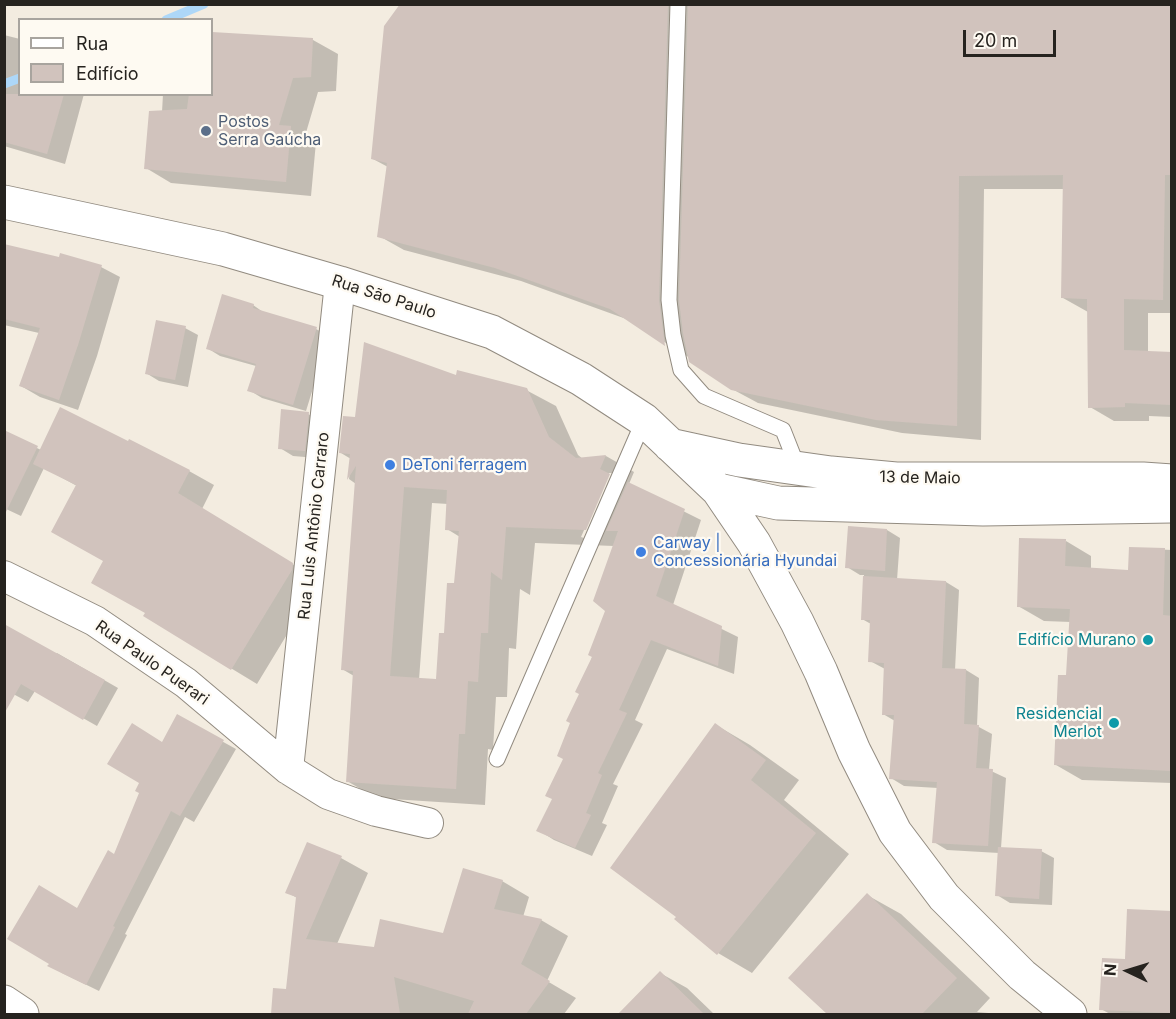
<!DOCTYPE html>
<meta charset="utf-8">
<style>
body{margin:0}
#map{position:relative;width:1176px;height:1019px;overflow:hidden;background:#f3ece0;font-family:Inter,sans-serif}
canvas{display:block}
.frame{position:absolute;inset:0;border:6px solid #26231f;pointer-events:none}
.legend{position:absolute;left:18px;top:18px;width:195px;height:78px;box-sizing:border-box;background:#fefaf2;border:2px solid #a8a49e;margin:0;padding:8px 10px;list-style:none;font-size:18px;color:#26231f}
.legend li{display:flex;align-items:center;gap:12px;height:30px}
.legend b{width:30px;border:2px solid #a8a49e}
.north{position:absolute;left:1098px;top:941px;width:60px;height:60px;-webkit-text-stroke:4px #fefaf2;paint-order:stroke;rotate:274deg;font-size:16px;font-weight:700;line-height:24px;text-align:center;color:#26231f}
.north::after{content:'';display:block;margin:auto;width:21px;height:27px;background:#26231f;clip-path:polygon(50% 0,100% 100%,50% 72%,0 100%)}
.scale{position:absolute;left:963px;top:30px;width:93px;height:27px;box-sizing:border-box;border:3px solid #26231f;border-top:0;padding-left:8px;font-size:18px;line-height:21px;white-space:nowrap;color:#26231f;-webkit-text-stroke:4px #fefaf2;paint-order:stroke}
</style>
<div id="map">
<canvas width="1176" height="1019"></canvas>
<div class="frame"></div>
<ul class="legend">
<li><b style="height:8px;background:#fff"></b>Rua</li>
<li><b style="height:16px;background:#d1c3bd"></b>Edifício</li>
</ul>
<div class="north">N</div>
<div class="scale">20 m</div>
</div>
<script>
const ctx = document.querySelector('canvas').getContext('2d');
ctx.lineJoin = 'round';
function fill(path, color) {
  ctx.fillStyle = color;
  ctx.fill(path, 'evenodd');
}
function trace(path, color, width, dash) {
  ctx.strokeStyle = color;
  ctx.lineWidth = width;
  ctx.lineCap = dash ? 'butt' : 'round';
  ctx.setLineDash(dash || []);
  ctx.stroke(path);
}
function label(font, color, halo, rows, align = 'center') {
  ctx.font = font + ' Inter,sans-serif';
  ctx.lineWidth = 4.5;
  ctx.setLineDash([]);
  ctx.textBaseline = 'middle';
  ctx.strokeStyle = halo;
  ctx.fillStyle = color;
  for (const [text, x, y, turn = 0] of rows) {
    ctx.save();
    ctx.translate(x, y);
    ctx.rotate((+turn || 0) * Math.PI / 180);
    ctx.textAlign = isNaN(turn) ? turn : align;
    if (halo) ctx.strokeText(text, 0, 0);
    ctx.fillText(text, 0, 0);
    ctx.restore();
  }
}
const shadow = new Path2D(`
 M402,4H1172V313H1148V352L1172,353V417L1149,416V421H1114L1090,407L1088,312L1063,298L1064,189H984L981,440L902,433L758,403L732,389L690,358L629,320L521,281L404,250L379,236L388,167L373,159Z
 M212,34L313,40L338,54L336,91L318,92L305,136L316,142L311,196L171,183L146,168L162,112L163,94H212Z
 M4,35L20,39V94H84L65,164L4,146Z
 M4,246L101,267L120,277L97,356L78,410L40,397L21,386L39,333L4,325Z
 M253,305L266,314L316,329L329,336L306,411L262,398L249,390L256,366L220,356L207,348Z
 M185,328L198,335L188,387L159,381L146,373Z
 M457,377L526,390L556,406L578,455L583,459L606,456L634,472L629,484L701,520L673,605L738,637L734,674L667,649L635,720L643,724L613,784L618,786L602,823L607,825L592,856L554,840L538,830L554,799L581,694L606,610L614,546L535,543L530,595L520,589L516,649L509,648L507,697H496L493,750L488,749L485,805L376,798L347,781L354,676L342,669L356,484L349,479L351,459L341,453L356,419ZM609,473H612L584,538L581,537ZM432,503L448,504L447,529L460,537L456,585L438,681L419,680Z
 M308,414L321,421L317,458L293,456L280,448Z
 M4,432L41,450L189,471L214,485L202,509L317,579V585L257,684L145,616L147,613L105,561L77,486L44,468L21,516L4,508Z
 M887,530L900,538L897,580L946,582L959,590L955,670H966L979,678L977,726L992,734L989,770L1006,778L1001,848L1041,851L1054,858L1052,905L1010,903L997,895L999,853L947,850L934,842L938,788L904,786L891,778L895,721L883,714L885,669L870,661L871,624L862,619L864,575H860L847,567Z
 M1066,541L1091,556V569L1129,571L1130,548L1172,550V783L1082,780L1056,765L1067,677L1071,622L1044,621L1018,606Z
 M57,653L118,688L97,726L35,691L28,702L4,689Z
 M178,717L236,749L194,822L185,817L125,934L127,935L99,991L62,973L78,910L115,856L163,743Z
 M716,725L750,745L799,780L784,800L849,854L752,973L718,953L676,919Z
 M341,858L368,873L337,944L376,949L444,935L502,881L529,897L523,917L541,920L568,936L547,981L576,998L564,1014H273L274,989L287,991L297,898L287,892Z
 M867,895L901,914L990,998L977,1012L1000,1014H829L790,978Z
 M1172,913V1014H1110L1101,1009L1126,961Z
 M660,973L687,988L714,1014H626Z`);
const stream = new Path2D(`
 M166,20L204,4
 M4,84L20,78`);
const building = new Path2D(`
 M400,4H668L659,300L665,346L610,309L495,268L377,237L387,163L371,159L384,26Z
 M688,4H1172V175H1165L1163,300L1124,299V350L1172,352V405L1125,403V407L1088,408L1087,299L1061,298L1063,175L959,176L957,426L876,420L731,390L689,362L683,333L679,300Z
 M212,32L313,38L311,77L293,78L279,125L291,126L286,182L144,169L149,111L187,109L189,94H212Z
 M4,94H64L47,154L4,142Z
 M4,244L59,257L60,253L102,265L78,345L59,400L19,386L40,328L4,319Z
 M222,294L254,304L253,308L317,327L293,405L247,391L256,364L206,349Z
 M156,320L186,326L175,380L145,374Z
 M364,342L456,375L457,370L527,388L549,437L576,458L606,455L600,469L610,474L586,530L506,527L502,580L491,572L488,633H481L478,682L468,681L465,734H459L456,789L346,782L353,671L341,670L356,466L347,480L350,454L339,453L343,416L355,417ZM404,487L447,490L445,530L459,531L454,583H447L444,633H439L436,679L390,676Z
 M60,407L128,441L129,439L190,470L178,493L293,563L292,570L231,670L143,616L145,613L91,583L103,561L51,532L76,485L33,464Z
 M281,409L309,412L305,451L278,449Z
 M4,430L38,446L4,516Z
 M628,482L685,509L656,596L722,626L718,666L651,640L619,710L627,713L598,773L602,775L586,813L591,815L575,848L536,831L552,799L545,796L563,759L557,756L570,723L566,721L579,694L575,692L592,657L588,655L605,611L593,601L618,531H606Z
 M848,526L887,529L885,571L845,568Z
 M1019,538L1066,539L1065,566L1128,570L1129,547L1165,548L1163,615L1172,616V771L1054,765L1058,675H1066L1070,609L1017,607Z
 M863,576L946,581L942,668L966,669L964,724L979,725L976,768L993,769L988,846L932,843L937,782L889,779L894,715H882L884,663L868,662L870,620H861Z
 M4,624L105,680L83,720L21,684L4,714Z
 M177,714L224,740L180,816L171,811L113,926L115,927L86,985L47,966L49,964L7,939L39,885L77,908L108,850L114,854L139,793L135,791L139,783L107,764L132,723L162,742Z
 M715,723L766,760L751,780L816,833L717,955L674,919L676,917L610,868Z
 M307,842L342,856L306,939L374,947L380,919L443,933L463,868L503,880L494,909L542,919L521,964L550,981L526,1014H468L474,1001L394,977L400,1014H271L273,988L286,989L296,897L285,893Z
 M998,847L1042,849L1039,899L995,896Z
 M867,893L957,978L922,1014H827L788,978Z
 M1127,909L1172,911V1013L1099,1010L1102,958L1125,959Z
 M660,971L704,1014H618Z`);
const lane = new Path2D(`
 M678,4L669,300L673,335L681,370L704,396L783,430L798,468
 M497,759L644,420`);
const street = new Path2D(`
 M4,576L95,621L186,683L288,769L328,794L376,811L428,823
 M288,769L340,283`);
const secondary = new Path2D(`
 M4,202L223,249L340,283L492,332L581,379L644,420L718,490L754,543L797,622L821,672L854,751L895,832L944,897L1022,975L1070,1014
 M670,445L739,460L831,473L896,479H1143L1172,481
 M718,490L778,503L983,509L1172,506
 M4,1002L22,1014`);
const markers = [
 [206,131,6,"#5c6f8a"],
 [390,465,6,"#3f7fe0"],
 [641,552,6,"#3f7fe0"],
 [1148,640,6,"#0f9aa8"],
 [1114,723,6,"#0f9aa8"]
];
const serviceNames = [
 ["Postos",218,122],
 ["Serra Gaúcha",218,140]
];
const streetNames = [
 ["Rua São Paulo",384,297,18],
 ["13 de Maio",920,478,1],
 ["Rua Luis Antônio Carraro",314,526,-84],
 ["Rua Paulo Puerari",152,663,35]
];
const shopNames = [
 ["DeToni ferragem",402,465],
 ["Carway |",653,543],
 ["Concessionária Hyundai",653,561]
];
const cultureNames = [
 ["Edifício Murano",1136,640],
 ["Residencial",1102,714],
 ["Merlot",1102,732]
];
fill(shadow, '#0003');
trace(stream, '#add7f8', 9);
fill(building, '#d1c3bd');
trace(lane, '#928b80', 17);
trace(street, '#928b80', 32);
trace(secondary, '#928b80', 35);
trace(lane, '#fff', 15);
trace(street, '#fff', 30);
trace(secondary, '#fff', 33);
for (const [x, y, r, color] of markers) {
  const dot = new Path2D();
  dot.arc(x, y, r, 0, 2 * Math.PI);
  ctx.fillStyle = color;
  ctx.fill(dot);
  trace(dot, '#fefaf2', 2);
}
label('16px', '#4e5e75', '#fefaf2', serviceNames, 'left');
label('16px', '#26231f', '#fefaf2', streetNames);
label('16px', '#366cbe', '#fefaf2', shopNames, 'left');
label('16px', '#0d838f', '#fefaf2', cultureNames, 'right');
</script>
